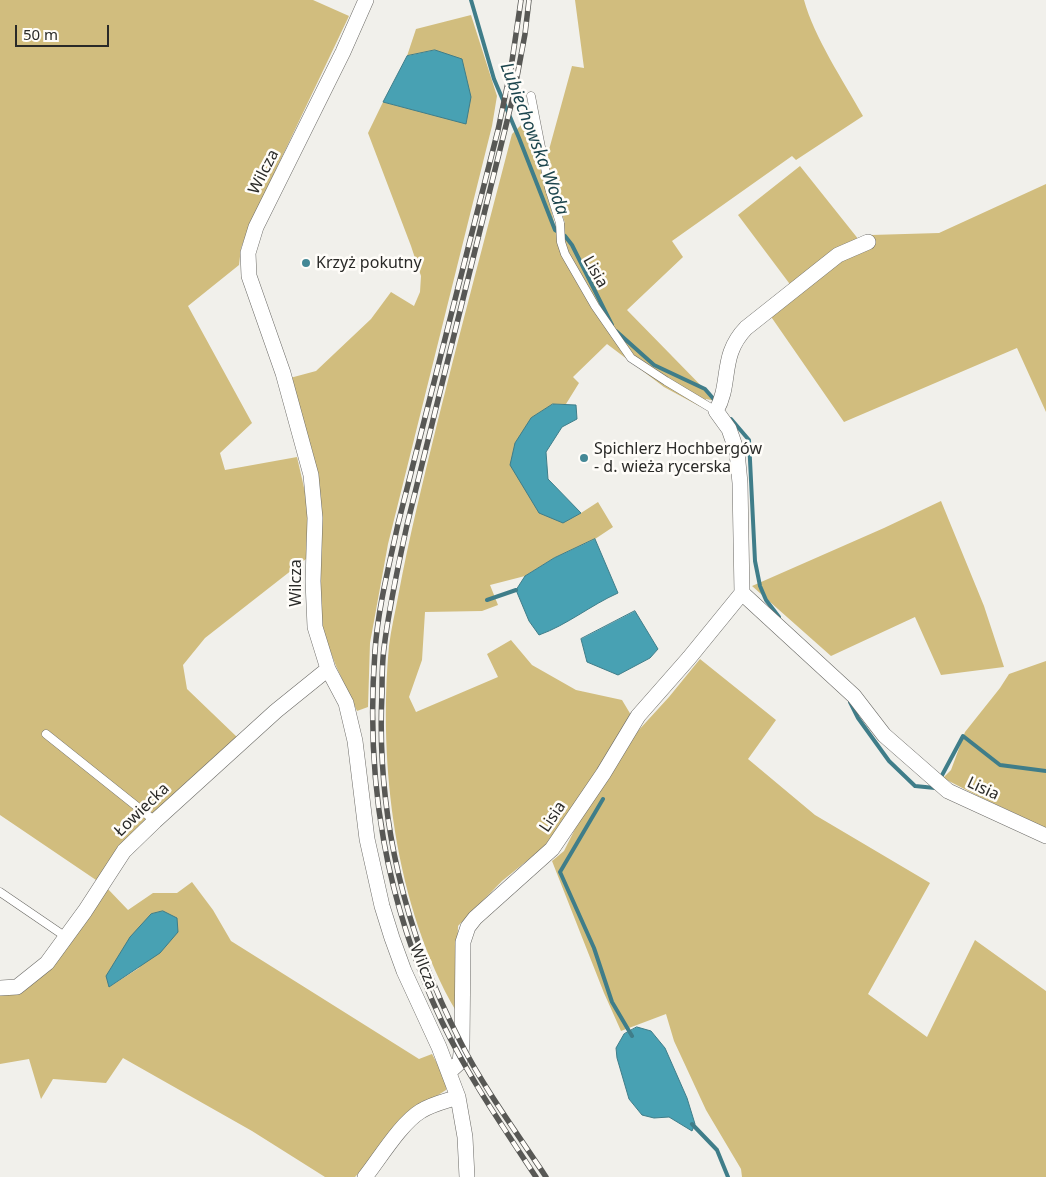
<!DOCTYPE html>
<meta charset="utf-8">
<style>
body{margin:0}
#map{position:relative;width:1046px;height:1177px;overflow:hidden;background:#f1f0eb;font-family:"Noto Sans",sans-serif}
canvas{display:block}
.scale{position:absolute;left:15px;top:25px;width:94px;height:22px;box-sizing:border-box;border:2px solid #2a2a28;border-top:0;padding-left:6px;font-size:15px;line-height:18px;white-space:nowrap;color:#2a2a28;-webkit-text-stroke:4px #fffdf9;paint-order:stroke}
</style>
<div id="map">
<canvas width="1046" height="1177"></canvas>
<div class="scale">50 m</div>
</div>
<script>
const ctx = document.querySelector('canvas').getContext('2d');
ctx.lineJoin = 'round';
function fill(path, color) {
  ctx.fillStyle = color;
  ctx.fill(path, 'evenodd');
}
function trace(path, color, width, dash) {
  ctx.strokeStyle = color;
  ctx.lineWidth = width;
  ctx.lineCap = dash ? 'butt' : 'round';
  ctx.setLineDash(dash || []);
  ctx.stroke(path);
}
function label(font, color, halo, rows, align = 'center') {
  ctx.font = font + ' "Noto Sans",sans-serif';
  ctx.lineWidth = 5;
  ctx.setLineDash([]);
  ctx.textBaseline = 'middle';
  ctx.strokeStyle = halo;
  ctx.fillStyle = color;
  for (const [text, x, y, turn = 0] of rows) {
    ctx.save();
    ctx.translate(x, y);
    ctx.rotate((+turn || 0) * Math.PI / 180);
    ctx.textAlign = isNaN(turn) ? turn : align;
    if (halo) ctx.strokeText(text, 0, 0);
    ctx.fillText(text, 0, 0);
    ctx.restore();
  }
}
const green = new Path2D(`
 M0,0H313L349,16L251,222L241,248L239,265L188,306L252,423L220,453L225,470L297,457L308,505L306,559L205,638L183,665L187,689L237,737L96,880L0,815Z
 M575,0H804C814,37 844,82 863,116L796,160L792,156L672,241L683,257L627,310L716,401L706,399L701,407L664,387L607,344L573,377L579,383L566,404H553L515,443L563,522L581,513L598,502L613,527L595,539L554,558L525,576L490,585L498,605L482,611L425,612L422,660L409,697L416,712L498,677L487,654L511,640L532,665L576,690L622,700L631,715L574,807L544,847L502,881L458,926L456,1011C395,906 378,765 389,646C391,629 395,613 398,597C409,538 423,481 437,424C461,327 487,230 512,134L524,122L535,140L555,226L565,223L553,188L547,157L572,66L584,68Z
 M471,15L497,96L492,126L388,544L370,643L368,707L357,711L336,666L321,627L318,475L312,450L290,378L316,371L371,319L391,292L414,306L420,292L421,276L411,246L368,133L383,102L466,123L435,50L407,56L416,29Z
 M800,166L859,240L871,235L939,233L1046,184V412L1017,348L844,422L765,308L792,287L738,215Z
 M941,501L984,606L1004,667L941,675L915,617L831,656L752,586L884,528Z
 M700,659L776,720L748,759L815,815L930,883L868,994L927,1037L975,940L1046,991V1177H742L741,1169L706,1110L674,1041L666,1014L621,1031L604,993L552,861L564,851L581,817L637,732L669,697Z
 M1046,661V828L978,796L943,778L951,770L965,732L1000,688L1009,674Z
 M192,882L213,910L231,941L419,1059L432,1054L447,1082L446,1090L435,1097L380,1149L355,1177H325L252,1131L123,1058L106,1083L53,1079L41,1099L29,1059L0,1064V993L13,992L106,887L128,910L153,893H177ZM163,911L139,968L109,987Z`);
const water = new Path2D(`
 M435,50L462,59L471,97L466,124L383,102L407,56Z
 M553,404L576,405L577,419L562,427L546,452L548,479L581,513L563,523L539,513L510,465L515,443L531,418Z
 M595,539L618,593C591,605 567,625 539,635L529,621L516,590L525,576L554,558Z
 M635,611L658,649L650,658L618,675L587,662L581,639Z
 M163,911L177,918L178,932L160,953L109,987L106,976L130,937L151,914Z
 M637,1027L651,1031L665,1048L687,1098L695,1124L692,1131L669,1117L654,1118L642,1115L629,1099L617,1058L616,1048L624,1034Z`);
const stream = new Path2D(`
 M471,0L494,79L519,138L555,230L565,236L572,245L612,325
 M616,331L654,365L705,389L717,403
 M731,419L749,440L755,561L760,586L766,600L779,617
 M487,600L516,590
 M850,702L858,718L889,761L915,786L935,788L936,786
 M940,779L963,736L1000,765L1046,771
 M603,799L560,872L594,948L612,1002L632,1036
 M692,1124L717,1150L728,1177`);
const service = new Path2D(`
 M531,96L549,188L560,223L561,242L565,254L595,306L631,358L666,381L716,411
 M46,734L155,821
 M0,892L66,937`);
const minor = new Path2D(`
 M366,0L343,52L256,227L248,253L249,276L283,373L311,475L315,518L313,581L315,627L328,669L346,703L355,741L367,839L382,906L392,938L404,971L439,1047L458,1097L465,1137L467,1177
 M742,593L854,696L884,735L948,791L1046,836
 M0,988L17,987L47,963L85,911L124,851L155,821L276,711L328,669
 M449,1072L460,1062L462,1044L463,942L468,927L475,918L552,849L603,774L638,716L689,658L742,593L740,483L737,452L729,429L716,411C732,383 719,356 746,328L838,255L868,242
 M365,1177C380,1158 401,1123 421,1111C432,1104 446,1101 458,1097`);
const rail = new Path2D(`
 M521,0L511,68L498,130L398,524C389,566 378,608 375,651C365,782 386,903 442,1022C468,1076 503,1127 536,1177
 M529,0L525,34L514,93L407,525C398,566 389,607 384,648C382,663 382,678 382,693C376,815 405,934 461,1043C485,1090 517,1133 546,1177`);
const markers = [
 [306,263,5,"#448896"],
 [584,458,5,"#448896"]
];
const streetNames = [
 ["Wilcza",264,172,-63],
 ["Lisia",595,272,60],
 ["Wilcza",296,583,-90],
 ["Lisia",983,789,25],
 ["Łowiecka",142,810,-44],
 ["Lisia",553,817,-56],
 ["Wilcza",423,967,68]
];
const poiNames = [
 ["Krzyż pokutny",316,263],
 ["Spichlerz Hochbergów",594,449],
 ["- d. wieża rycerska",594,467]
];
const waterNames = [
 ["Lubiechowska Woda",534,139,69]
];
fill(green, '#d1bd7e');
fill(water, '#48a1b3');
trace(water, '#3f7d89', 1);
trace(stream, '#3f7d89', 4);
trace(service, '#6b6a66', 9);
trace(minor, '#6b6a66', 16);
trace(service, '#fff', 8);
trace(minor, '#fff', 15);
trace(rail, '#585855', 5.5);
trace(rail, '#fffdf9', 4, [11]);
for (const [x, y, r, color] of markers) {
  const dot = new Path2D();
  dot.arc(x, y, r, 0, 2 * Math.PI);
  ctx.fillStyle = color;
  ctx.fill(dot);
  trace(dot, '#fffdf9', 2);
}
label('16px', '#2a2a28', '#fffdf9', streetNames);
label('16px', '#2a2a28', '#fffdf9', poiNames, 'left');
label('italic 18px', '#1c454d', '#fffdf9', waterNames);
</script>
